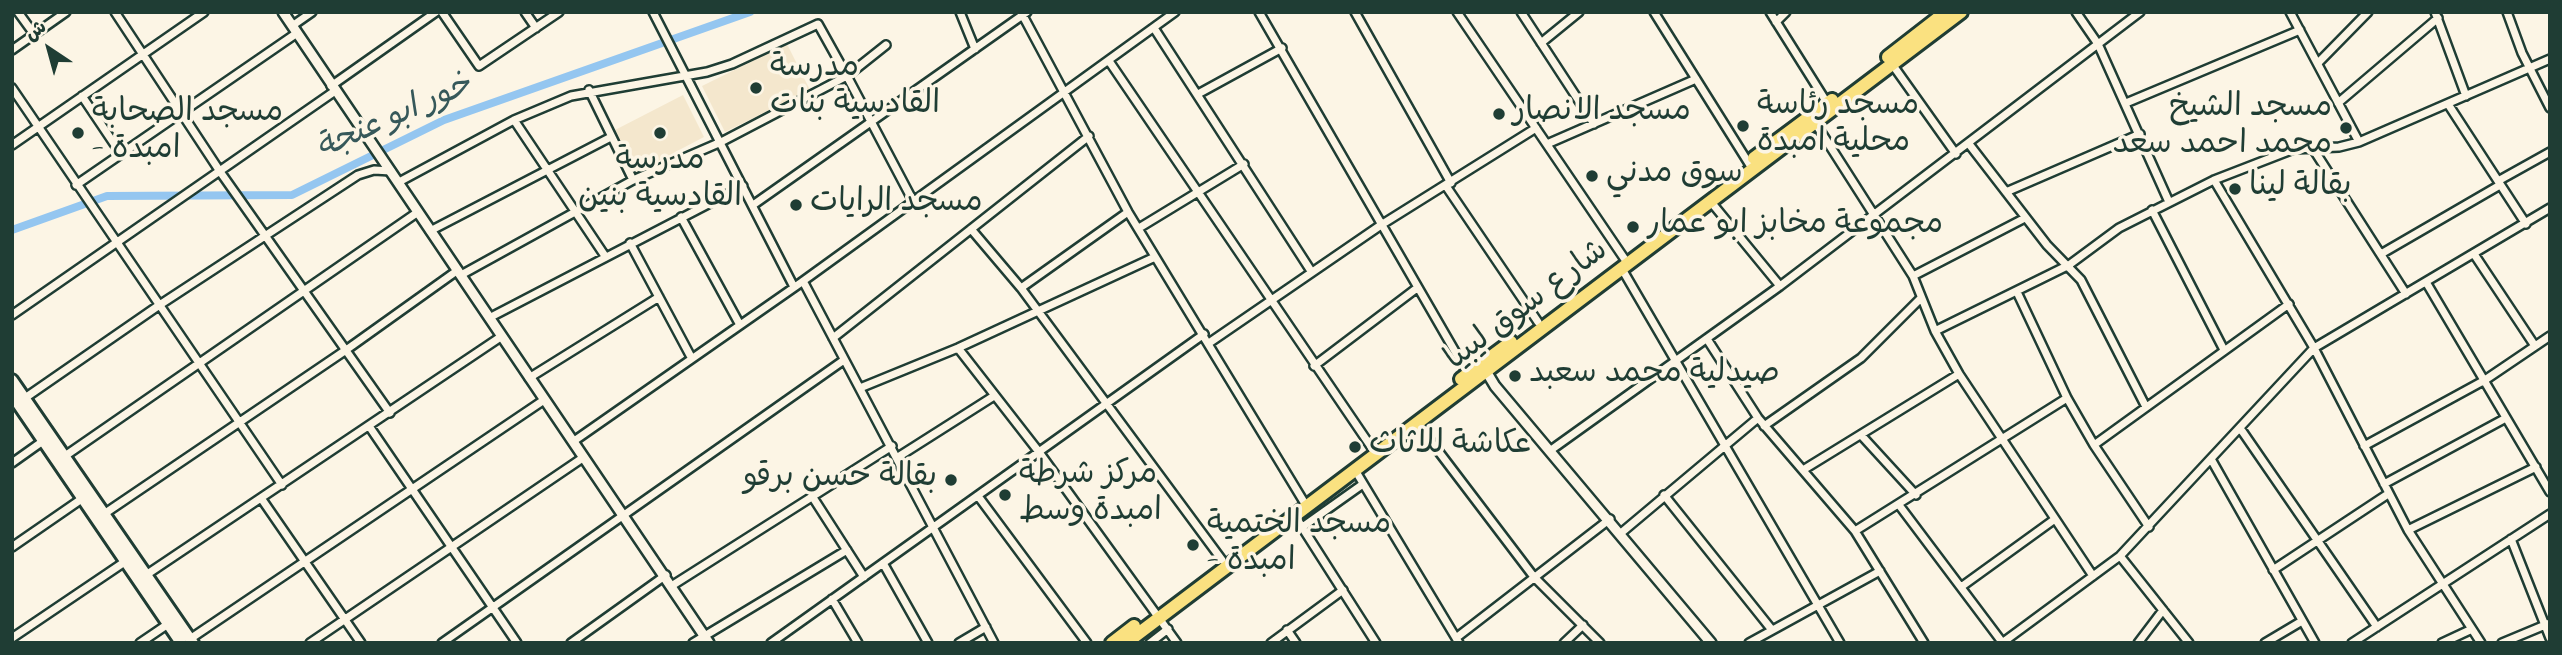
<!DOCTYPE html>
<meta charset="utf-8">
<style>
body{margin:0}
#map{position:relative;width:2562px;height:655px;overflow:hidden;background:#fcf5e5;font-family:"Indie Flower","Playpen Sans Arabic",sans-serif}
canvas{display:block}
.frame{position:absolute;inset:0;border:14px solid #1f3d34;pointer-events:none}
.north{position:absolute;left:14px;top:14px;width:70px;height:70px;-webkit-text-stroke:5px #fcf5e5;paint-order:stroke;rotate:324deg;font-size:19px;font-weight:700;line-height:28px;text-align:center;color:#1f3d34}
.north::after{content:'';display:block;margin:auto;width:24px;height:32px;background:#1f3d34;clip-path:polygon(50% 0,100% 100%,50% 72%,0 100%)}
</style>
<div id="map">
<canvas width="2562" height="655"></canvas>
<div class="frame"></div>
<div class="north">ش</div>
</div>
<script>
const ctx = document.querySelector('canvas').getContext('2d');
ctx.lineJoin = 'round';
function fill(path, color) {
  ctx.fillStyle = color;
  ctx.fill(path, 'evenodd');
}
function trace(path, color, width, dash) {
  ctx.strokeStyle = color;
  ctx.lineWidth = width;
  ctx.lineCap = dash ? 'butt' : 'round';
  ctx.setLineDash(dash || []);
  ctx.stroke(path);
}
function label(font, color, halo, rows, align = 'center') {
  ctx.font = font + ' "Indie Flower","Playpen Sans Arabic",sans-serif';
  ctx.lineWidth = 7;
  ctx.setLineDash([]);
  ctx.textBaseline = 'middle';
  ctx.strokeStyle = halo;
  ctx.fillStyle = color;
  for (const [text, x, y, turn = 0] of rows) {
    ctx.save();
    ctx.translate(x, y);
    ctx.rotate((+turn || 0) * Math.PI / 180);
    ctx.textAlign = isNaN(turn) ? turn : align;
    if (halo) ctx.strokeText(text, 0, 0);
    ctx.fillText(text, 0, 0);
    ctx.restore();
  }
}
const built = new Path2D(`
 M787,44L810,90L725,132L702,86Z
 M683,95L704,137L637,172L615,130Z`);
const canal = new Path2D(`
 M12,230L107,196L292,195L444,120L750,12`);
const minor = new Path2D(`
 M18,12L34,34
 M115,12L221,173L390,413
 M442,12L479,66L559,12
 M525,12L536,28
 M653,12L794,287
 M960,12L975,49
 M1021,12L1128,212L1307,507
 M1259,12L1468,374
 M1355,12L1451,183
 M1457,12L1628,264
 M1521,12L1594,124
 M1654,12L1753,170
 M1770,12L1829,106
 M2076,12L2098,44L2169,202
 M2290,12L2359,142
 M2435,12L2466,96
 M2507,12L2522,53L2550,108
 M1776,22L1786,12
 M292,26L312,12
 M1154,28L1311,271
 M1541,43L1579,12
 M12,50L66,12
 M1109,61L1376,454
 M2318,63L2368,12
 M1892,64L1956,154
 M331,86L436,12
 M12,88L282,485
 M589,90L633,180
 M1198,94L1282,48
 M82,96L121,154
 M2126,103L2300,30
 M2338,103L2438,18
 M2448,104L2526,224
 M514,120L605,256
 M1814,121L1913,276L1935,331L1959,374L2093,576
 M1547,144L1696,79
 M1969,144L2047,245L2081,280L2146,407
 M12,145L204,12
 M2312,147L2406,294
 M2214,180L2314,348L2408,530L2481,643
 M2498,181L2550,152
 M399,182L514,120L571,96L707,72L732,64L818,24L847,76L886,45
 M76,185L297,33
 M1446,186L1538,322
 M2006,192L2140,134
 M1711,202L1780,286
 M753,205L1027,12
 M2152,210L2224,350
 M681,217L740,325
 M1139,228L1244,164
 M971,229L1021,288L1222,560
 M430,231L611,137
 M630,243L691,357
 M2381,254L2500,185
 M2474,254L2535,346
 M1622,269L1840,643
 M461,275L633,180L721,142L847,76L913,201
 M1913,276L2025,218
 M803,281L994,643
 M2426,282L2550,492
 M1021,288L1128,212
 M2017,292L2067,398L2094,445L2149,527
 M12,315L335,91
 M489,318L743,186
 M1935,331L2069,265L2119,228L2214,180L2294,149L2339,147L2359,142L2550,59
 M833,338L1089,136
 M1707,339L1758,418L1855,531L1924,643
 M1209,343L1381,225L1536,128
 M958,348L1039,452L1177,643
 M1314,366L1417,288
 M529,378L659,297
 M860,388L958,348L1155,257
 M25,398L158,306L358,175L374,170L391,171
 M1417,423L1534,577L1600,643
 M369,426L517,643
 M1764,426L1861,358L1921,298
 M2240,428L2377,627
 M1861,435L1916,495
 M574,441L799,284L1175,12
 M2094,445L2289,304
 M2364,446L2485,380L2550,336
 M1551,450L1780,286L2140,12
 M65,456L418,212
 M898,457L994,396
 M2211,459L2315,643
 M12,463L43,441
 M1355,470L1459,643
 M1803,470L1959,374
 M2384,484L2506,418
 M1664,495L1772,630
 M812,496L864,577
 M978,496L1087,643
 M261,498L361,643
 M1899,505L2002,642
 M104,514L346,350L458,270
 M1295,516L1376,643
 M1301,528L1363,484
 M2408,530L2536,467
 M1855,531L2067,398
 M1621,533L1758,418
 M2511,539L2550,638
 M12,547L83,498
 M2120,556L2189,643
 M883,563L928,643
 M2273,570L2388,494
 M146,575L502,336
 M673,585L892,446
 M1961,587L2055,519
 M832,599L858,643
 M1287,630L1296,643
 M12,638L126,561
 M1456,638L1610,519
 M190,639L544,400
 M140,643L168,624
 M310,643L584,457
 M442,643L844,360
 M571,643L666,575
 M693,643L847,550
 M771,643L1204,334
 M959,643L986,627
 M1150,643L1168,629
 M1271,643L1343,590
 M1564,643L1583,625
 M1749,643L1880,571
 M2002,643L2120,556L2314,348L2550,208
 M2138,643L2163,610
 M2265,643L2302,621
 M2352,643L2550,514
 M2442,643L2472,629
 M2502,643L2550,623`);
const tertiary = new Path2D(`
 M283,12L709,643
 M1483,366L1495,386L1711,643`);
const secondary = new Path2D(`
 M12,380L193,643
 M12,395L181,643`);
const primary = new Path2D(`
 M1888,57L1946,12
 M1754,158L1832,100
 M1461,379L1511,342
 M1112,643L1134,626
 M1126,643L1961,12`);
const markers = [
 [756,88,7,"#1f3d34"],
 [1499,114,7,"#1f3d34"],
 [1743,126,7,"#1f3d34"],
 [2346,128,7,"#1f3d34"],
 [78,133,7,"#1f3d34"],
 [660,133,7,"#1f3d34"],
 [1592,176,7,"#1f3d34"],
 [2235,189,7,"#1f3d34"],
 [796,205,7,"#1f3d34"],
 [1633,227,7,"#1f3d34"],
 [1515,376,7,"#1f3d34"],
 [1355,447,7,"#1f3d34"],
 [951,480,7,"#1f3d34"],
 [1005,495,7,"#1f3d34"],
 [1193,545,7,"#1f3d34"]
];
const poiNames = [
 ["مدرسة",770,70],
 ["القادسية بنات",770,107],
 ["مسجد رئاسة",1757,108],
 ["محلية امبدة",1757,145],
 ["مسجد الشيخ",2332,110,"right"],
 ["محمد احمد سعد",2332,147,"right"],
 ["مسجد الانصار",1513,114],
 ["مسجد الصحابة",92,115],
 ["- امبدة",92,152],
 ["مدرسة",660,163,"center"],
 ["القادسية بنين",660,200,"center"],
 ["سوق مدني",1606,176],
 ["بقالة لينا",2249,189],
 ["مسجد الرايات",810,205],
 ["مجموعة مخابز ابو عمار",1647,227],
 ["صيدلية محمد سعبد",1529,376],
 ["عكاشة للاثاث",1369,447],
 ["مركز شرطة",1019,477],
 ["امبدة وسط",1019,514],
 ["بقالة حسن برقو",937,480,"right"],
 ["مسجد الختمية",1207,527],
 ["- امبدة",1207,564]
];
const streetNames = [
 ["شارع سوق ليبيا",1528,307,-37]
];
const waterNames = [
 ["خور ابو عنجة",395,119,-24]
];
fill(built, '#f4e7cd');
trace(canal, '#94c6f0', 8);
trace(minor, '#1f3d34', 12);
trace(tertiary, '#1f3d34', 14);
trace(secondary, '#1f3d34', 16);
trace(primary, '#1f3d34', 18);
trace(minor, '#fcf5e5', 7);
trace(tertiary, '#fcf5e5', 9);
trace(secondary, '#fcf5e5', 10);
trace(primary, '#fae180', 12);
for (const [x, y, r, color] of markers) {
  const dot = new Path2D();
  dot.arc(x, y, r, 0, 2 * Math.PI);
  ctx.fillStyle = color;
  ctx.fill(dot);
  trace(dot, '#fcf5e5', 2.5);
}
label('32px', '#1f3d34', '#fcf5e5', poiNames, 'left');
label('32px', '#1f3d34', '#fcf5e5', streetNames);
label('italic 33px', '#36585a', '#fcf5e5', waterNames);
</script>
